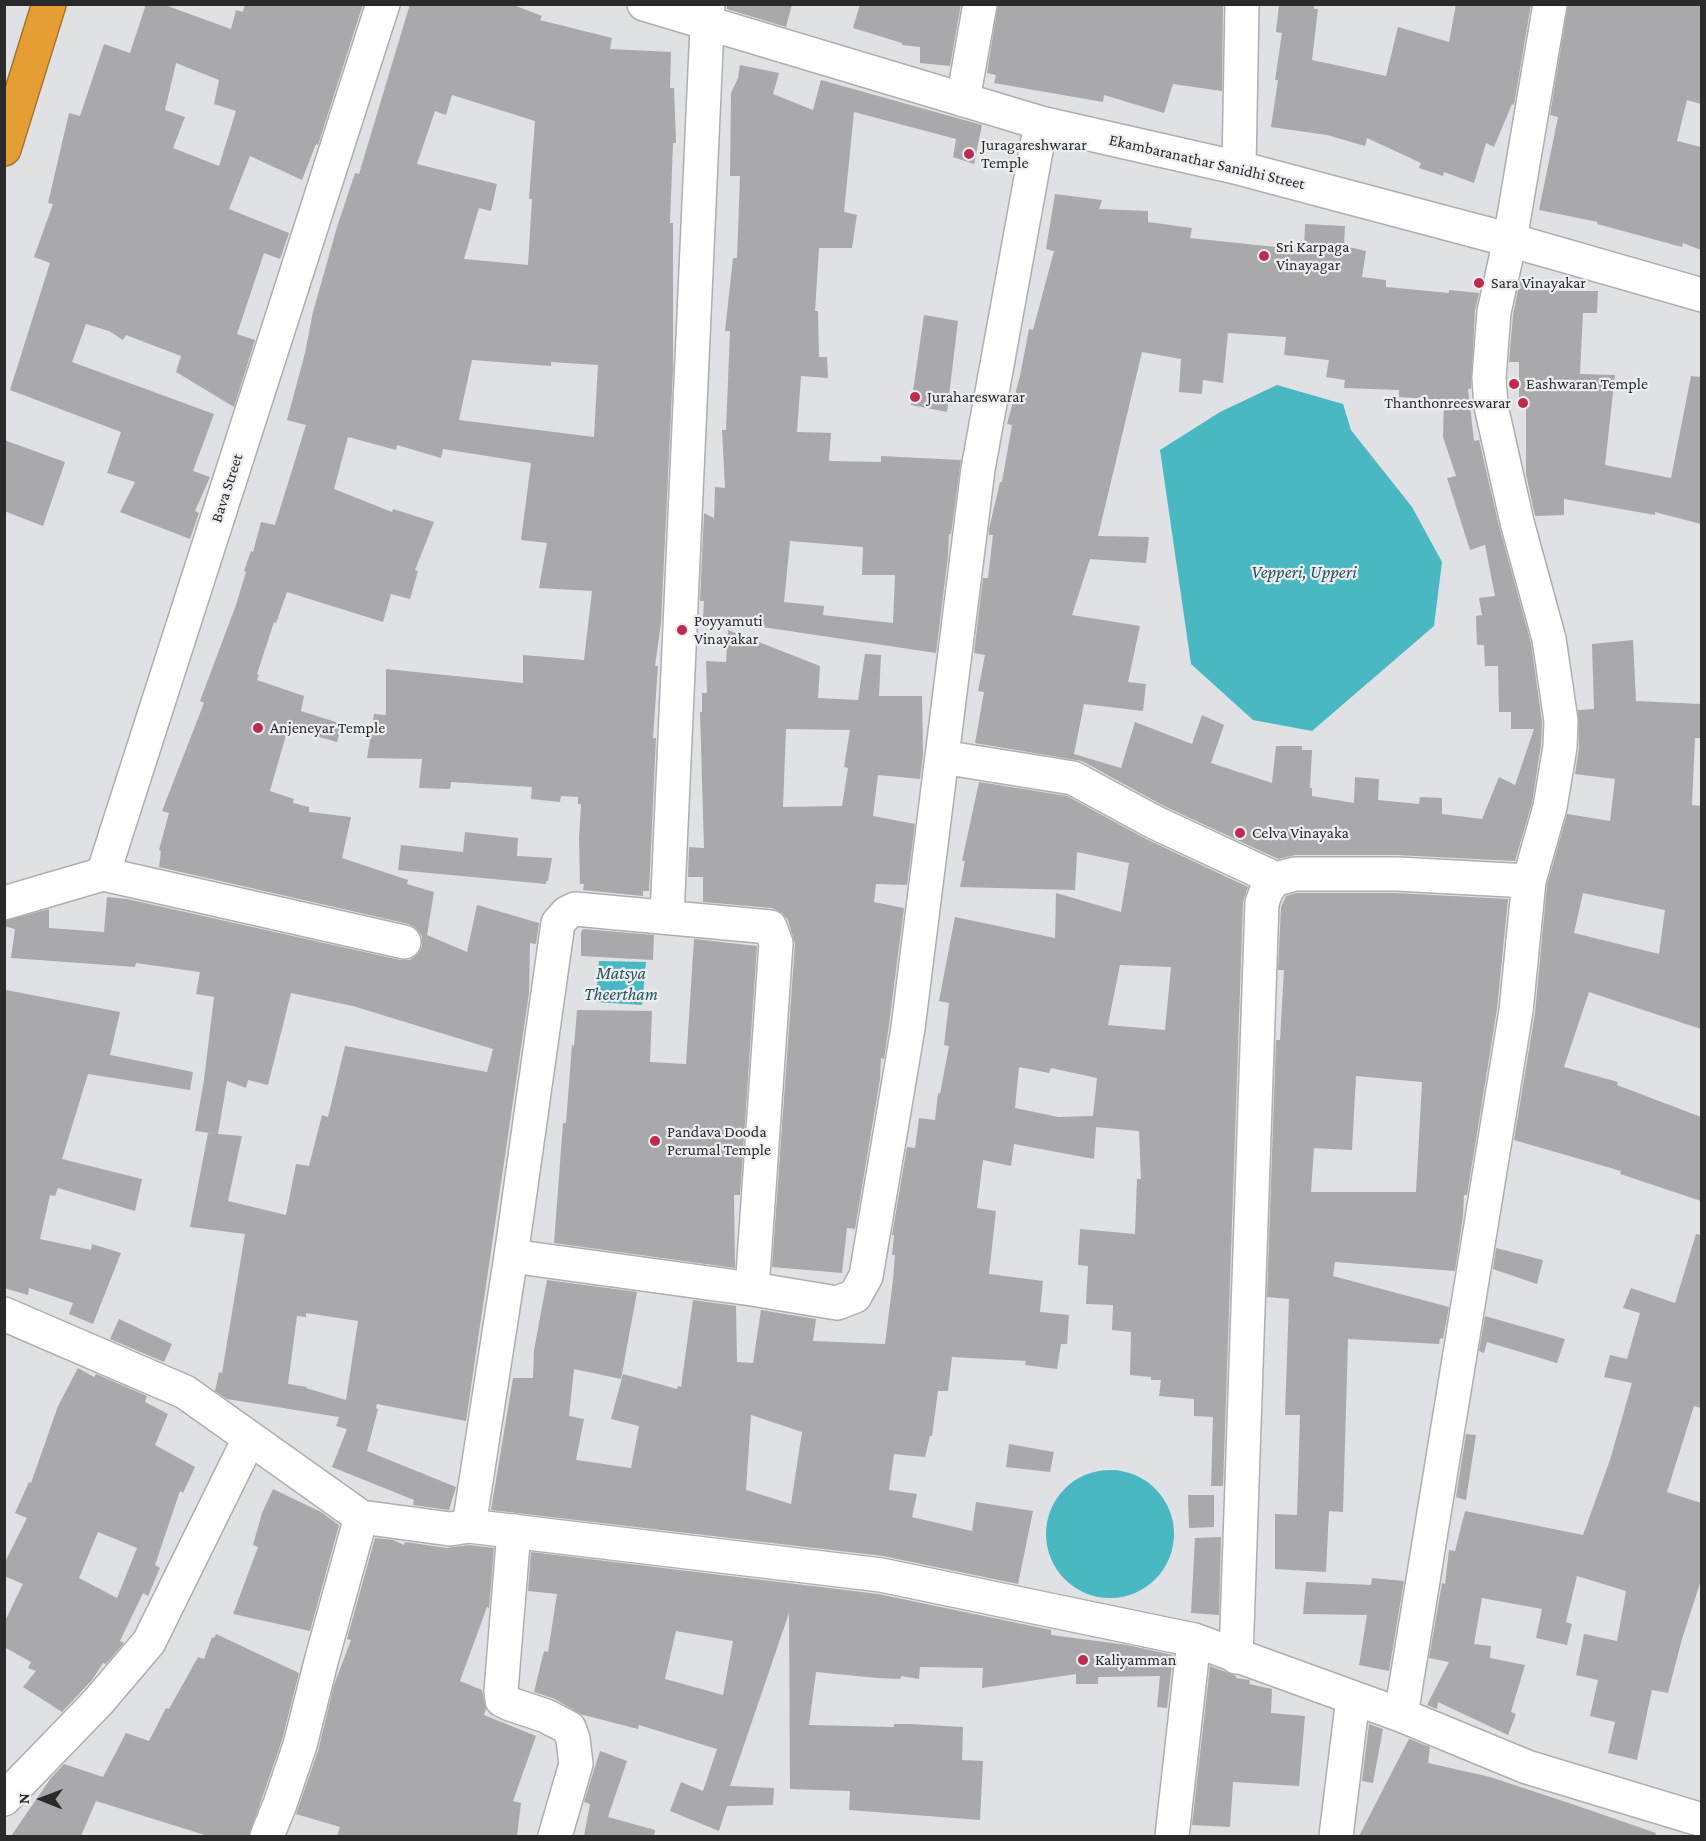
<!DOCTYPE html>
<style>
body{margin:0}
#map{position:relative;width:1706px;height:1841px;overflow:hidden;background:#e0e1e4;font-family:"Crimson Pro",serif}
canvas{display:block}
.frame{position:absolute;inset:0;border:6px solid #2a2a2b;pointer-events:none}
.north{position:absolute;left:12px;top:1769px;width:60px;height:60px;-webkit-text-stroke:4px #edeef2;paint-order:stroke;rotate:271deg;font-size:16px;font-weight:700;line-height:24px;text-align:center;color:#2a2a2b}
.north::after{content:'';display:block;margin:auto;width:21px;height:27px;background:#2a2a2b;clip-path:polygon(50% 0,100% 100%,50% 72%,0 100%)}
</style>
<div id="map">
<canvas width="1706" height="1841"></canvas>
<div class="frame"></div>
<div class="north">N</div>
</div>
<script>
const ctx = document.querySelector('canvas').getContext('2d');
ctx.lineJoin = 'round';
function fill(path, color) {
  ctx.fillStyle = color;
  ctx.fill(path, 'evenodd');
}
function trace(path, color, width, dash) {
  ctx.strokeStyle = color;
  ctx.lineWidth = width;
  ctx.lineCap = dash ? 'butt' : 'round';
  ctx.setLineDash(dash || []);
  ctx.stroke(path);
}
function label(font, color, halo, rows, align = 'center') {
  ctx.font = font + ' "Crimson Pro",serif';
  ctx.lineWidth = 4.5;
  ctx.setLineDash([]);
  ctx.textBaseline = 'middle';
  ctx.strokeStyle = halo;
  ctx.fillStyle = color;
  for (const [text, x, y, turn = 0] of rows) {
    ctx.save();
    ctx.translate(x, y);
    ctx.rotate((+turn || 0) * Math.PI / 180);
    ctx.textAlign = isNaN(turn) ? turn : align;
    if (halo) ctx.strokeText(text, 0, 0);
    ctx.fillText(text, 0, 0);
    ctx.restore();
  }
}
const water = new Path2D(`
 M1277,385L1343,404L1351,430L1412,507L1442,562L1434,626L1312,731L1253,720L1191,664L1160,450L1220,412Z
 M599,961L646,962L642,1005L596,1002Z
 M1046 1534a64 64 0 1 1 128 0a64 64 0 1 1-128 0Z`);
const building = new Path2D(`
 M146,4H162L231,29L236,10L243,12L245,4H363L318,145L316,144L302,180L250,156L229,209L289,233L280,259L264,253L237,334L255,340L234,407L176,372L181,356L126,335L123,340L109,331L86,324L72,362L214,414L193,471L210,477L195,511L199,513L190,539L120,512L135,482L107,473L121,432L10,390L50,263L34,257L53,204L48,203L69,113L80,116L104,44L130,53ZM176,63L219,80L214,104L236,111L219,166L173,148L185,117L165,110Z
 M410,4H511L542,16L540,20L612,38L610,49L671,52L670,88H674L676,143H673L670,223H673V370L661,623L655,666H658L653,738H656L649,891H643V896L583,890L584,884H580L579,839L581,804H578V797L561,796L560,802L531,799L532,787L451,782L450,789L419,788L422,759L367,758L374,714L386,715V669L523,683V655L584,660L592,591L539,588L547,543L521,540L531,463L443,449L441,458L397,445L396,450L348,437L334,489L392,512L393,509L434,522L415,570L418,571L410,599L391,594L383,622L287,592L276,623L274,622L257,674L259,675L257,680L304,696L301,711L342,724L337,742L288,728L270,791L294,799L293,803L309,807V812L351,817L342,858L408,880L407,884L434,892L427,935L467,952L477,905L539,923L536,944L530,943L529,993L466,1421L377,1404L376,1408L378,1409L367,1451L456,1487L449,1510L413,1505L414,1500L332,1467L347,1429L336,1426L339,1417L227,1399L215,1391L219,1372L222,1373L245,1234L190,1227L208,1133L218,1134L195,1131L204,1080L214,997L196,994L200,972L136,963L135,967L11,958L15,929L4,926V921L49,909V928L104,932L107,897L127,899L400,960H410L418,954L422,947V936L416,928L409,924L159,867L161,851L159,850L169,813L162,811L204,703L200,701L236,605L246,572L244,571L251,551L253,552L261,522L275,525L306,425L287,420L305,353L313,312L337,227L355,173L359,174ZM452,95L535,121L529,199H532L528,265L464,259L479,208L491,211L497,184L417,164L435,111L446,115ZM472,360L551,366V362L598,365L594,437L459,420ZM291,993L353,1006L493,1049L487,1072L345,1046L328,1117L322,1115L309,1166L296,1164L286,1215L228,1201L242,1136L218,1134L227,1081L246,1088L248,1080L268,1085ZM306,1313L358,1321L346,1400L306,1388L307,1387L288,1384L297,1316L306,1317Z
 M727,4H792L786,27L727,9Z
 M860,4H961L950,66L920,63V47L902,45V43L853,28Z
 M998,4H1223L1222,91L1173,84L1164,113L1104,95L1103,102L994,83L996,75L987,73Z
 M1279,4H1314V9H1318L1312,60L1386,76L1398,27L1449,42L1456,4H1531L1514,105L1512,104L1494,147L1486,143L1474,183L1444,172L1443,176L1419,168L1421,163L1367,138L1365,146L1327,135L1271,127L1278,80H1275L1282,33L1276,32Z
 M1568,4H1701V104L1687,100L1677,141L1701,147V250L1683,243L1682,247L1597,224L1598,222L1539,210L1558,117L1550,115Z
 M740,65L779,73L773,94L813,110L821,80L982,125L974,164L953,157L956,139L854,112L844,212L857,215L852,248H819L815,311H818L819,357H827L828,378L801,376L797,432L831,433L829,461L881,462V456L961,460L951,534H949L948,556L936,653L729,622V617H703L704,601H700L704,513L714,518L715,487L725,488L722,430H726L730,331H725L733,258H737L740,176H730L731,93L738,78ZM790,541L863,547L862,575H895L893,623L823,615L824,606L784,602Z
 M1055,194L1102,200L1099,209L1148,211V222L1192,228L1190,238L1304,250L1305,224L1345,226L1344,246L1366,251L1362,277L1386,280V287L1449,293V290L1479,293L1475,311L1471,389H1468L1474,441L1479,440L1499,526L1531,643L1542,722L1541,745L1532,803L1515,861L1397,855H1295L1278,859L1162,805L1082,761L975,743L984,692L978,691L985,655L974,653L983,578H988L993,535H989V529L1000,482H1002L1012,425L1007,424L1020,376L1029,329L1033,330L1054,251L1046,249ZM1228,333L1286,337L1284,355L1329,360L1326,377L1345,380L1344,388L1399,390V397L1444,400L1443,437L1456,476L1447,478L1470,550L1485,545L1495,596L1479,598L1482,615L1476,616L1477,645H1484L1485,666H1498L1499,712H1511V729H1534L1515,785L1499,777L1482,819L1442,814V798L1420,797L1419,804L1378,800L1379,779L1355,777L1354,803L1312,796V788H1310L1312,750H1302V746H1276L1272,783L1211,763L1224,725L1202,715L1192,744L1135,722L1121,768L1074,754L1084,704L1143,711L1146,684L1128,682L1140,626L1072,615L1090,559L1146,563L1149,537L1098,536L1142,352L1181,359L1179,392L1202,394L1203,380L1223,383Z
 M1520,280L1555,284L1554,291H1598L1597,313H1583L1580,374L1615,375L1605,465L1671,478L1691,376L1701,377V524L1655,512V515L1564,499V515L1535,516L1526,474V397L1519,398V362H1509L1513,315Z
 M924,315L958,321L947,412L911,405Z
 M4,440L65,462L43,526L4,511Z
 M728,630L820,666L818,698L858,700L865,654L881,655L879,696H922L923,755L920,779L878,775L873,816L915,824L907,885L876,884L874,902L904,908L889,1025L884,1059L881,1058L880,1079L855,1229L847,1228L842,1273L772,1267L795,944L788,920L782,913L772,908L703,902V877H688L689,847L704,848L700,712H702V693H707L706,661L726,662ZM786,729L850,730L844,767L848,768L842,806L783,807Z
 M1633,640L1636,701L1701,704V738H1695L1692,805L1701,806V1029L1589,992L1564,1067L1618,1082L1617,1085L1701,1117V1201L1620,1174L1621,1171L1514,1140L1535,1013L1547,885L1567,814L1610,821L1615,779L1575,774L1579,748L1578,710L1594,709L1592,644ZM1583,893L1665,910L1659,954L1574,933Z
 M979,782L1067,796L1146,839L1248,887L1243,902L1223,1486H1211L1213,1417L1194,1416V1399L1159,1396L1161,1380H1151V1377L1130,1375L1131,1332L1112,1330L1113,1305L1086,1304L1088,1266L1078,1265L1080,1229L1135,1234L1137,1179H1141L1139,1131L1096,1127L1094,1159L1014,1144L1011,1166L983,1160L977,1208L996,1211L989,1274L1043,1281L1040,1312L1069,1315L1067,1344H1061L1057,1369L1025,1365L1026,1361L952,1357L948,1391H938L932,1436H930L925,1457L894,1454L889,1490L917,1494L912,1517L972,1531L976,1502L1033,1511L1018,1584L883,1556L491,1510L513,1378H533L534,1350L547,1280L637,1292L621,1379L574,1369L569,1416L584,1419L576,1460L631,1468L639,1426L611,1419L623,1374L677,1389L678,1386L681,1387L693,1300L736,1306L737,1362L753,1363L761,1310L816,1319L813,1341L885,1344L893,1280L895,1255H892L894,1235H892L907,1147L915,1148L919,1118L935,1120L938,1093L940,1094L949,1046L944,1045L949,1003L939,1001L955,917L1055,938L1056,893L1121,912L1129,863L1077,852L1075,890L960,887L965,861H962ZM1120,965L1171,967L1165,1030L1108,1025ZM1019,1067L1049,1073L1051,1068L1097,1078L1093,1116L1058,1117L1015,1108ZM751,1415L802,1432L791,1504L746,1490Z
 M465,832L518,838L517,856L552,858L548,881H546V884L398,870L401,845L463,852Z
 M1297,893H1396L1508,899L1497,1009L1467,1195H1464L1463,1216L1455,1271L1335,1262L1333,1276L1449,1307L1443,1339L1440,1338L1439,1344L1348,1339L1343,1512L1329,1511L1326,1572L1275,1569V1514L1297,1515L1300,1415H1285L1289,1299L1267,1297L1276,1040H1280L1284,970H1278L1281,907L1286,896ZM1356,1076L1422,1082L1416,1192H1311L1314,1148L1352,1150Z
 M583,929L654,935L653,960L581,956V932Z
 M694,939L757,946L740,1195H734L735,1268L554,1243L563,1123H566L572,1045L574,1046L577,1010L652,1011L650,1062L686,1064Z
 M6,990L120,1012L110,1055L193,1072L190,1090L88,1074L62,1159L142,1179L135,1211L58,1188L55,1196L50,1195L40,1239L91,1250L92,1244L121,1253L93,1324L69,1314L73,1303L29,1288L28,1295L4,1288V1003Z
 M1696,1234L1701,1235V1408L1694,1406L1667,1492L1701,1503V1580L1682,1639L1668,1693L1652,1690L1637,1760L1608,1753L1615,1722L1590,1716L1598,1680L1576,1675L1584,1634L1617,1641L1626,1591L1577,1576L1566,1622L1572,1624L1567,1645L1536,1638L1542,1609L1482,1598L1474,1644L1491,1646L1490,1658L1525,1665L1511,1712L1516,1714L1508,1735L1438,1702L1437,1709L1427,1705L1449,1662L1429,1658L1442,1583L1445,1584L1449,1550L1455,1551L1465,1511L1583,1535L1610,1460L1632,1383L1604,1377L1610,1355L1627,1359L1640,1313L1623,1308L1631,1288L1675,1303Z
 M1496,1248L1543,1260L1537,1284L1493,1269Z
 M1485,1316L1565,1339L1557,1363L1487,1342L1484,1353L1479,1351Z
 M119,1319L172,1344L164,1362L110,1339Z
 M78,1368L94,1377L96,1374L147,1396L145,1402L168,1414L155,1445L195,1467L183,1493L180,1491L155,1565L160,1568L148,1596L143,1593L120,1641L124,1643L106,1664L103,1663L92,1680L62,1712L23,1687L36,1671L28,1668L31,1662L4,1647V1623L23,1584L4,1576V1564L27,1518L15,1513L29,1482L31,1483L58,1406ZM98,1532L137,1548L117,1598L79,1578Z
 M1466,1434L1476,1435L1466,1500L1456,1497Z
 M1009,1444L1054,1452L1050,1472L1006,1467Z
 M273,1489L321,1512L339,1525L310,1631L233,1614L258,1547L253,1545L262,1513Z
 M1188,1495H1214V1527L1189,1528Z
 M1221,1537L1219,1615L1191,1613L1195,1538Z
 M375,1538L393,1540L404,1545L405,1542L447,1548L469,1545L494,1548L489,1608L487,1607L460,1681L482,1690L486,1709L484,1715L536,1736L513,1801L521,1803L517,1836H337L340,1827L296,1814L318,1751L334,1685L351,1640L347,1639Z
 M531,1552L878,1594L1051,1630V1635L1127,1645L1173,1655L1167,1708L1157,1707L1160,1676L1098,1677V1684H1076V1674L982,1688L983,1668L920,1667L919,1679L901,1676L900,1679L877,1678L816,1672L809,1725L894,1727V1724H910L963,1727L962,1760L983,1761L980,1820L849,1810L850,1791L790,1789L789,1613L730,1786L774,1788L773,1805L727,1806L719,1831L670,1811L681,1782L703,1791L717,1749L639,1725L638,1729L580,1714L555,1699L534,1692L544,1651L548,1652L557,1594L528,1591ZM676,1631L733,1641L723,1695L665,1679Z
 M1372,1578L1404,1581L1389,1671L1359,1665L1367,1615L1303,1614L1306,1582L1371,1585Z
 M216,1634L299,1673L282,1740L249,1836H208L96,1801L81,1836H11L51,1778L64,1764L103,1777L126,1733L149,1741L166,1708L169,1709L198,1657L204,1659L212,1637L214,1638Z
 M1210,1666L1236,1676V1678L1250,1680L1249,1684L1272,1689L1271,1713L1305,1716L1299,1786L1233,1782L1230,1827L1192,1825Z
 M1369,1724L1383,1729L1373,1783L1362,1781Z
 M1409,1739L1430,1747L1428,1763L1490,1777L1569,1803L1656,1833L1655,1836H1359Z
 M600,1751L627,1761L608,1817L655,1830L654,1836H584L590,1804L584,1802Z`);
const street = new Path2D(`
 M644,4L1041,123L1239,168L1510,240L1702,295
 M963,100L980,4
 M1239,168L1242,4
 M942,757L1073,778L1154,822L1276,879
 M103,874L404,942
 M4,903L103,874L383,4
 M667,916L708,4
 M511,1256L752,1289L837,1303L855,1296L866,1276L908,1028L978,469L1041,123
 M469,1526L511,1256L558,923L567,913L575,909L770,927L776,943L752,1289
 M514,1531L501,1691L502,1700L510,1704L546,1716L569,1728L573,1739L576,1764L555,1836
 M1236,1657L1262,903L1267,889L1276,879L1295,874H1397L1529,881
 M1401,1715L1516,1011L1529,881L1550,807L1560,747L1561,721L1549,639L1517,522L1491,406L1489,378L1494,312L1510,240L1550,4
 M4,1799L98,1702L149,1642L249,1439
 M267,1836L280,1804L300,1745L322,1658L361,1517
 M1172,1836L1194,1640
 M1336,1836L1353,1698`);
const secondary = new Path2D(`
 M4,1314L185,1392L361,1517L450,1529L469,1526L881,1575L1194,1640L1401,1715L1527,1767L1702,1820`);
const highway = new Path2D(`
 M4,149L49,4`);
const markers = [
 [969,154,6,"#bd2c4e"],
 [1264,256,6,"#bd2c4e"],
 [1479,283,6,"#bd2c4e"],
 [1514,384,6,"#bd2c4e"],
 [915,397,6,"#bd2c4e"],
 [1523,403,6,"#bd2c4e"],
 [682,630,6,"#bd2c4e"],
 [258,728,6,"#bd2c4e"],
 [1240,833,6,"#bd2c4e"],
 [655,1141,6,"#bd2c4e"],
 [1083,1660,6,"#bd2c4e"]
];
const poiNames = [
 ["Juragareshwarar",981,145],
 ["Temple",981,163],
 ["Sri Karpaga",1276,247],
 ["Vinayagar",1276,265],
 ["Sara Vinayakar",1491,283],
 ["Eashwaran Temple",1526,384],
 ["Jurahareswarar",927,397],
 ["Thanthonreeswarar",1511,403,"right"],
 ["Poyyamuti",694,621],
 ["Vinayakar",694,639],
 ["Anjeneyar Temple",270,728],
 ["Celva Vinayaka",1252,833],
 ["Pandava Dooda",667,1132],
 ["Perumal Temple",667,1150],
 ["Kaliyamman",1095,1660]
];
const streetNames = [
 ["Ekambaranathar Sanidhi Street",1207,162,13],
 ["Bava Street",227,488,-72]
];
const waterNames = [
 ["Vepperi, Upperi",1304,572],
 ["Matsya",621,973],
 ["Theertham",621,994]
];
fill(water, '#4ab8c2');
fill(building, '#a9a8ab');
trace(street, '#aeaeb1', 36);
trace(secondary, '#aeaeb1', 36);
trace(highway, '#a47530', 36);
trace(street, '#fff', 33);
trace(secondary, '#fff', 33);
trace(highway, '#e59e33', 33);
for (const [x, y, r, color] of markers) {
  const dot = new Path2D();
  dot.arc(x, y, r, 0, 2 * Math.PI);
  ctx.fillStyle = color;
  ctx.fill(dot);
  trace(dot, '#edeef2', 2);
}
label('16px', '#2a2a2b', '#edeef2', poiNames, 'left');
label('16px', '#2a2a2b', '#edeef2', streetNames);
label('italic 18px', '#265559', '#edeef2', waterNames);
</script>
